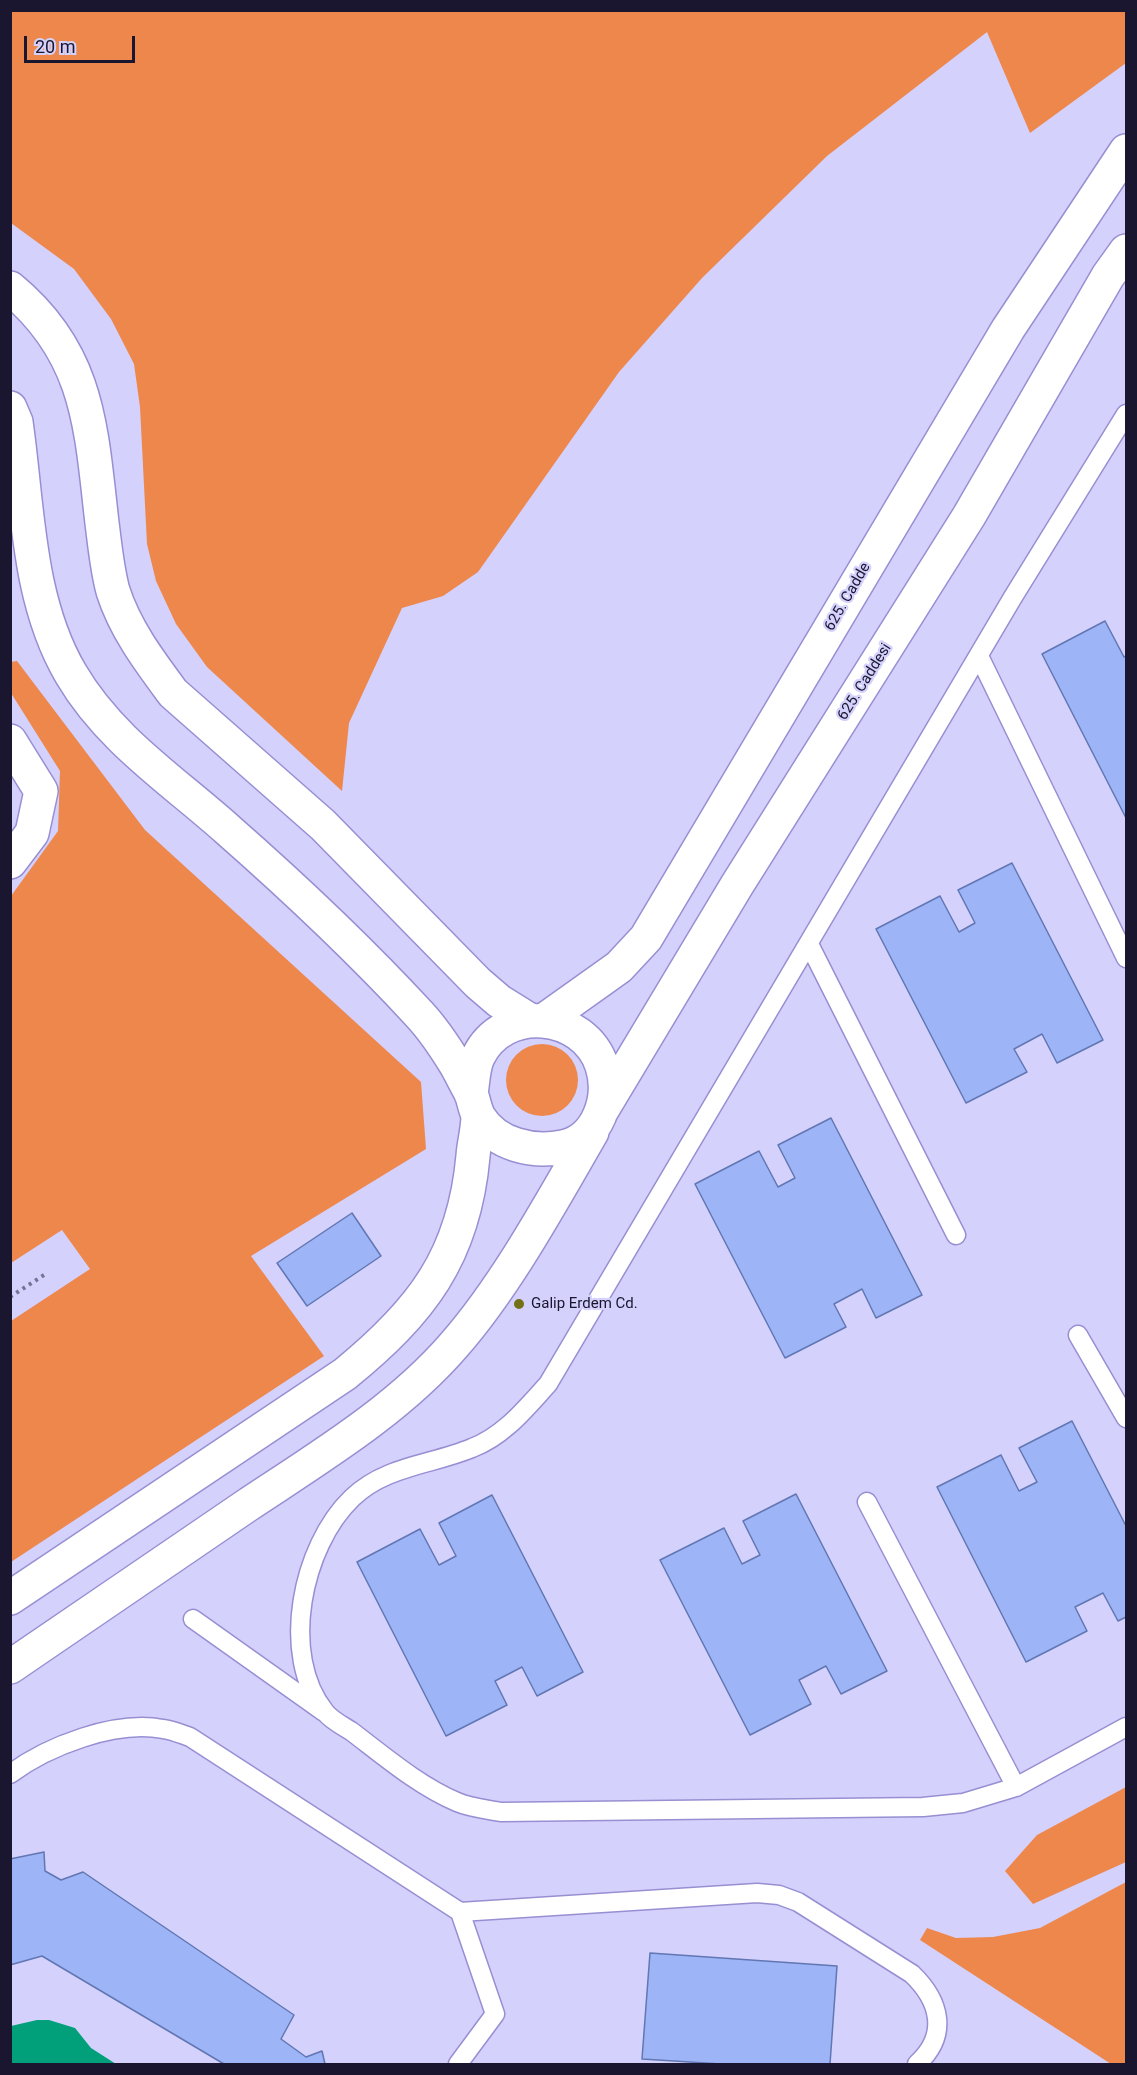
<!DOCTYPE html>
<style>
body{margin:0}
#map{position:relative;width:1137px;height:2075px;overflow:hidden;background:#d4d1fc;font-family:Roboto,sans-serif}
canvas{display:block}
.frame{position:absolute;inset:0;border:12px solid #1a162f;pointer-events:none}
.scale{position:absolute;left:24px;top:36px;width:111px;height:27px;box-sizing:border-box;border:3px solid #1a162f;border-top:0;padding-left:8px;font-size:18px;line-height:21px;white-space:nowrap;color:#1a162f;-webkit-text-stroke:4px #d4d1fc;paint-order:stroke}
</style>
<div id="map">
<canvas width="1137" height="2075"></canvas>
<div class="frame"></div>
<div class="scale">20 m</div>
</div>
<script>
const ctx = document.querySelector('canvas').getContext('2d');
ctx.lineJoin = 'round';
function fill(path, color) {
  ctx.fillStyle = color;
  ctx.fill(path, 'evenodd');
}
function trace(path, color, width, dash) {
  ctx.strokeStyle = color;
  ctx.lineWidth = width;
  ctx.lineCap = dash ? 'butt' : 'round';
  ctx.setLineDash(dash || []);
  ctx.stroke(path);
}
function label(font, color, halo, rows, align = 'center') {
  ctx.font = font + ' Roboto,sans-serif';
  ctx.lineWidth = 4.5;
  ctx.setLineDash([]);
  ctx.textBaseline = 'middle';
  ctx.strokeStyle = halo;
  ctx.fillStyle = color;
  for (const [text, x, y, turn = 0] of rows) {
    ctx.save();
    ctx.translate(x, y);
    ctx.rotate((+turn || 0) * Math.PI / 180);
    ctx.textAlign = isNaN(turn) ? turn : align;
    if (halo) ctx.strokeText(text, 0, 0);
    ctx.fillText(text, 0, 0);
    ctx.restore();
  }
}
const green = new Path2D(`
 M1126,10V63L1030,133L987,32L827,156L702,278L619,372L478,572L443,596L402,608L349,723L342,791L207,667L176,624L156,581L147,544L140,407L134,364L111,319L74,269L11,223V11Z
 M17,661L145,830L421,1082L426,1149L251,1256L324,1356L11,1562V1321L90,1269L62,1230L11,1263V896L58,831L60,771L11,693V662Z
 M506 1080a36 36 0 1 1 72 0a36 36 0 1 1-72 0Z
 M1126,1787V1862L1033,1904L1005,1871L1037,1835Z
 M1126,1882V2064H1111L920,1940L927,1928L956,1938L993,1937L1040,1928Z`);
const water = new Path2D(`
 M37,2020H49L75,2028L91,2048L116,2064H11V2026Z`);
const building = new Path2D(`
 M1105,621L1124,657L1126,656V818L1042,654Z
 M1012,863L1103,1040L1057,1063L1042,1034L1014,1049L1027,1072L966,1103L876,929L940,896L959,932L975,923L958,890Z
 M831,1118L922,1295L876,1318L862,1289L834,1304L846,1327L785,1358L695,1184L759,1151L778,1187L795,1178L778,1145Z
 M352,1213L381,1256L307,1306L277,1263Z
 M1072,1421L1126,1526V1617L1118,1621L1103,1593L1075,1607L1087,1631L1026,1662L937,1487L1001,1455L1019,1491L1037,1482L1019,1448Z
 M796,1494L887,1671L841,1694L826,1666L799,1680L811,1704L750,1735L660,1560L724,1528L742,1564L760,1555L743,1521Z
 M492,1495L583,1672L537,1696L522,1667L495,1681L507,1705L446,1736L357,1562L420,1529L439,1565L456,1556L439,1523Z
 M44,1852L45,1871L61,1880L83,1872L294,2015L281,2039L306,2057L322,2051L325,2064H224L42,1956L10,1965V1859Z
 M650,1953L837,1966L830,2064H721L642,2059Z`);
const path = new Path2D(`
 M10,1297L44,1275`);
const lane = new Path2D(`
 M1126,414L1013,597L548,1384C526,1408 504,1436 472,1448C431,1465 385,1466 352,1498C302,1546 279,1655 325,1712C331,1720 343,1726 351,1731C384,1756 419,1786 457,1802C471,1808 486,1809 501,1812L923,1807L963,1803L1016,1787L1126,1727
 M979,656L1126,958
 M809,944L956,1235
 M1078,1335L1126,1418
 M867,1502L1016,1787
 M193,1619L324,1712
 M10,1774C48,1746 115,1720 163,1729C172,1730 181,1734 190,1737L460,1912L757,1893L779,1895L798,1902L912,1974C940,2001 949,2035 917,2064
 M458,2064L495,2014L460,1912`);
const street = new Path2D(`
 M10,741L41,791L32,833L10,862`);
const secondary = new Path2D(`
 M10,288C90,354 91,429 102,523C105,546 107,569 113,591C125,629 150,662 173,693L323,825L478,983L499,1001L528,1019
 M10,408L16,422C28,505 27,600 71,674C109,739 172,780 227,829C293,887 359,949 419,1014C433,1029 445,1047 456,1065C461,1074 466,1084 471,1093C474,1101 475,1110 479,1117C496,1145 533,1153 563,1147C598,1140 612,1098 602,1066C584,1011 503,1004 478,1057C473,1068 473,1082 471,1094
 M546,1019L619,967L646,938L1008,329L1126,151
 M602,1110L737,885L969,516L1108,276L1126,251
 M10,1598L345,1374C421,1312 464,1257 473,1156C474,1142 478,1130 478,1115
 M10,1667C89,1614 167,1559 246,1506C318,1458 397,1411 454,1345C506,1286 552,1201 592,1132`);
const markers = [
 [519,1304,6,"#727115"]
];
const streetNames = [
 ["625. Cadde",848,597,-60],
 ["625. Caddesi",865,682,-58]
];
const poiNames = [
 ["Galip Erdem Cd.",531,1304]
];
fill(green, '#ed874c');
fill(water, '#019f7a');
fill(building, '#9db5f6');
trace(building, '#6176b3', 1.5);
trace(lane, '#978fd2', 21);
trace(street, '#978fd2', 36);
trace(secondary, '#978fd2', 36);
trace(path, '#777395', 4, [3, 4.5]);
trace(lane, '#fff', 18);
trace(street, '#fff', 33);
trace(secondary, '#fff', 33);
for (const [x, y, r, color] of markers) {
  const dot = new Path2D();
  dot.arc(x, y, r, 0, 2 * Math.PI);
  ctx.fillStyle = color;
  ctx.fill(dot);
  trace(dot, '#d4d1fc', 2);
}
label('15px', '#1a162f', '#d4d1fc', streetNames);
label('15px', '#1a162f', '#d4d1fc', poiNames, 'left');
</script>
